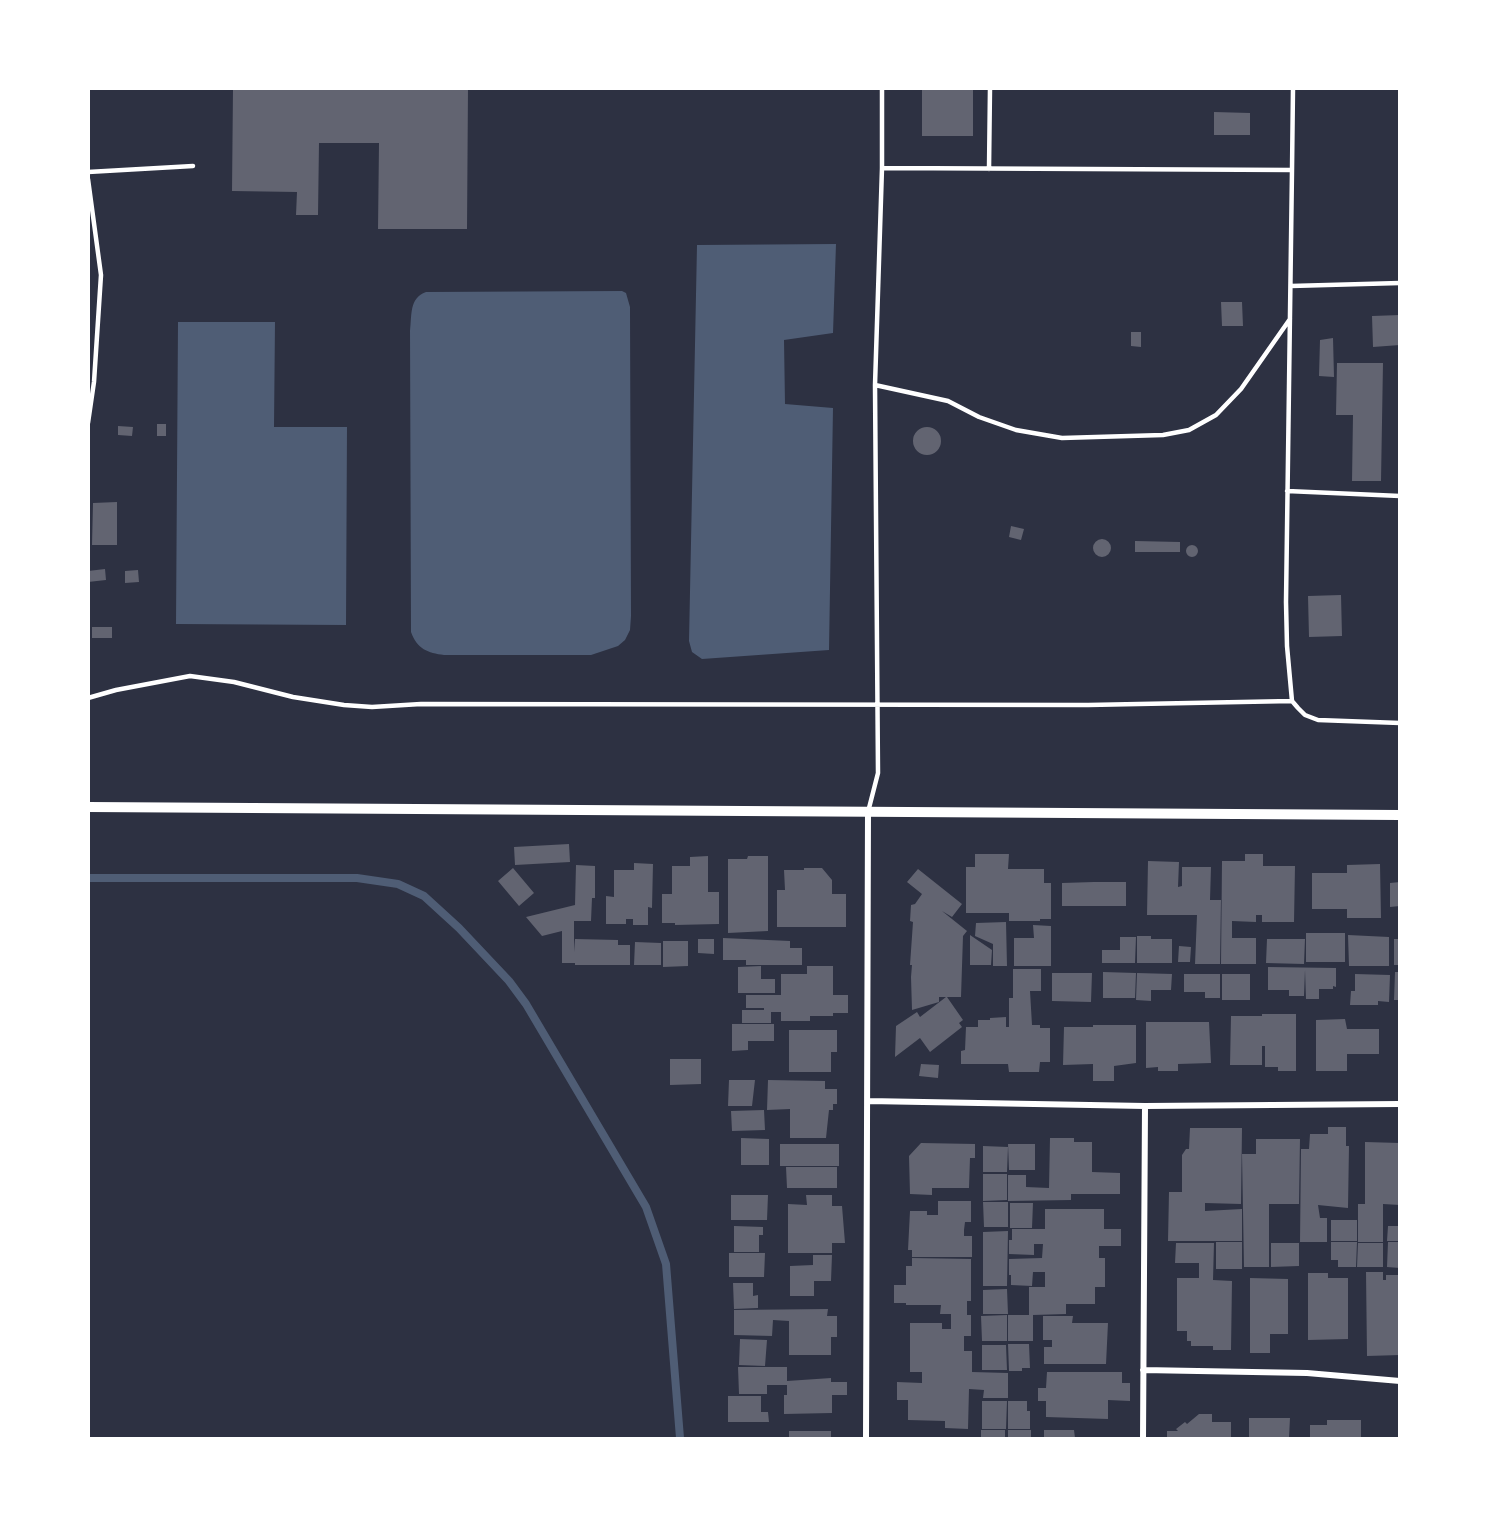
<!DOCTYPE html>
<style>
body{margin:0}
#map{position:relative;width:1488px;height:1527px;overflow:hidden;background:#2d3142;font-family:"Libre Baskerville",serif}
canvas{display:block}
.frame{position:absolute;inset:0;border:90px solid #fff;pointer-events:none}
</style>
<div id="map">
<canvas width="1488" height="1527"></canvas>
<div class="frame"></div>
</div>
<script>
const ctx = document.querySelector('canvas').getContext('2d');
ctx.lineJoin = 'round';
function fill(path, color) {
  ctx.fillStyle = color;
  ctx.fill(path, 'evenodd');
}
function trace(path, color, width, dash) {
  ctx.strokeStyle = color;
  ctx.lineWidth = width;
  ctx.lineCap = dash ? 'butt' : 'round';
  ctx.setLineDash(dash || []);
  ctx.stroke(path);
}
const water = new Path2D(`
 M836,244L833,333L784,340L785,404L833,408L829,650L702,659L692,652L689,641L697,245Z
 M622,291L626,293L630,307L631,616L630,630L625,640L618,646L591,655H444C428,653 417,649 411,632L410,331C412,315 409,298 426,292Z
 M178,322H275L274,427H347L346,625L176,624Z`);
const stream = new Path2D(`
 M88,878H357L398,884L424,896L459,928L509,981L526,1004L646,1207L666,1264L680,1438`);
const building = new Path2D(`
 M233,88H468L467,229H378L379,143H319L318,215H296L297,192L232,191Z
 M922,88H973V136H922Z
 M1214,112L1250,113V135H1214Z
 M1221,302H1242L1243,326H1222Z
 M1400,315V345L1373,347L1372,316Z
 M1131,332H1141V347L1131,346Z
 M1333,338L1334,377L1319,376L1320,340Z
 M1337,363H1383L1381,481H1352L1353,415H1336Z
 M157,424H166V436H157Z
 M118,426L133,427L132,436L118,435Z
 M913 441a14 14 0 1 1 28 0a14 14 0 1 1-28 0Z
 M117,502V545H92L93,503Z
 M1011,526L1024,529L1021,540L1009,537Z
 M1093 548a9 9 0 1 1 18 0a9 9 0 1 1-18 0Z
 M1135,541L1180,542V552H1135Z
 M1186 551a6 6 0 1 1 12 0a6 6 0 1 1-12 0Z
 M105,569L106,580L88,582V571Z
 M138,570L139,582L125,583V571Z
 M1341,595L1342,636L1309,637L1308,596Z
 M92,627H112V638H92Z
 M569,844L570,862L515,865L514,847Z
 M975,854H1009L1008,869H1044V883H1051V919H1040V921H1009V913H966V867H975Z
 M1245,854H1263V866H1295L1294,922H1262V915H1256V922L1232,921V938H1256V964H1221L1222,861H1245Z
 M708,856V892H719V924L675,925V923H662V894H672V866H690V857Z
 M748,856H768V931L728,933V859H747Z
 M1148,861L1179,862L1178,887L1182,886V867H1211L1210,900H1221L1220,964H1195L1197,915H1147Z
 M634,863L653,864L652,908L648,907V925H633V919H626V924H606V896L614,897V870H634Z
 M1380,864L1381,918H1347V909H1312V873H1347V865Z
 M576,865L595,866V898H592L591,921H574V952L575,939L618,940V945H630V965H575V963H562V931L542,936L526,917L575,905Z
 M513,868L534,893L519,906L498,881Z
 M804,868H822L832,880V894H846V927H777V890H785L784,870H804Z
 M918,869L962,904L952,917L942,911L967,931L963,936L961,997H947L963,1020L959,1023L962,1027L930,1052L920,1038L895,1057L896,1026L917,1012L920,1017L946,997H939V1002L912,1010L911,977L912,965H910L913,922L910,921L911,905L915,904L922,894L907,882Z
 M1094,882H1126V906H1062V883Z
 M1400,882V906L1390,907V883Z
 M1006,922L1007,966H993V944L975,936L976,923Z
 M1033,925L1051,926V966H1014V938H1034Z
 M1306,933H1345V962H1306Z
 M970,935L992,950L991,965H970Z
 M1348,935L1389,937V966H1349Z
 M1137,936H1151V939H1172V963H1137Z
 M1120,937H1136L1135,963H1102V950H1120Z
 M723,938L790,941V948H802V965H746V960H723Z
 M698,939H714V954L698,953Z
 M1267,939H1305L1304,964L1266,963Z
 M1394,939H1400V965H1394Z
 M663,941H688V966L663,967Z
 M635,942L661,943V965H634Z
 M1179,946L1191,947L1190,962H1178Z
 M761,966V979H775V993H738V967Z
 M807,966H833V995H848V1013H833V1016H810V1021H781V1012H771V1023H742V1010H764V1008H746V995H781V974H807Z
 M1268,967L1336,968V987L1333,986V989H1319V999H1306L1305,970L1304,996H1289V990H1268Z
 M1013,969H1041V991H1030L1032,1025H1040V1028H1050V1062H1040L1039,1072H1009L1008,1064H961V1051L965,1050L966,1027H978V1020H990V1018L1006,1017V1027H1009V998H1013Z
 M1103,972L1136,973L1135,998H1103Z
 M1395,972H1400V1000H1394Z
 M1052,973H1092L1091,1002L1052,1001Z
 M1137,973L1172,974L1171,990H1151V1001L1136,1000Z
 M1184,974H1220V998H1205V992H1184Z
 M1222,974H1250V1000H1222Z
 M1355,974L1390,975L1389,1002L1378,1001V1005H1350L1351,991H1355Z
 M1262,1014H1296V1071H1278V1067H1265V1046H1262V1065H1230L1231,1016H1262Z
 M1345,1019L1347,1029H1379V1054H1347V1071H1316V1020Z
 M1146,1022H1209L1211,1063L1178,1064V1071H1158V1067L1146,1068Z
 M732,1024H774V1041H748V1050L732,1051Z
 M1093,1025H1136V1063L1114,1066V1081H1093V1064L1063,1065L1064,1027H1093Z
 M789,1030H837V1052H831V1072H789Z
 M670,1059H701V1084L670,1085Z
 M921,1064L939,1065L938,1078L919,1076Z
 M729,1080H755L752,1106H728Z
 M768,1080L825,1081V1089H837V1104H833V1110H829L826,1138H790V1109L767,1110Z
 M764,1110L765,1130L732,1131L731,1111Z
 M1328,1127H1346V1146H1349L1348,1208L1318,1205L1320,1218H1327V1242H1300L1301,1149H1309L1310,1134H1328Z
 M1190,1128H1242L1241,1204L1205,1203V1211L1242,1209V1241H1168L1169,1192H1182V1155L1186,1149H1189Z
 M741,1138L769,1139V1165H741Z
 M1050,1138H1074V1142H1092V1172L1120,1173V1194H1071V1200L1008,1201V1175H1026V1187L1049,1188Z
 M1256,1139H1300L1299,1204H1269V1267H1244L1242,1154H1256Z
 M1365,1142L1400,1143V1205L1383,1204V1242H1358V1204H1365Z
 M921,1143L975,1144V1158H970L969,1188H932V1195L910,1194L909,1156Z
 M780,1144H839V1166H780Z
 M1008,1144H1035V1170H1009Z
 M983,1146L1008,1147L1007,1172H983Z
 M786,1167H837V1188H787Z
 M983,1174H1007V1200L983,1201Z
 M731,1195H768L767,1220H731Z
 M806,1195H832V1206H842L845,1243H832V1253H788V1204L807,1205Z
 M938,1201H971V1222H965L964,1230V1236H972V1257H912V1250H908L910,1211H927V1215H938Z
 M983,1202H1008V1227H984Z
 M1010,1203H1033L1032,1228H1010Z
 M1045,1209H1104V1229H1121V1246H1099V1258H1105V1287H1095V1304H1066V1314L1033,1315V1341H1008V1315H1029V1287H1045V1272H1033L1032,1286L1011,1285V1275H1009V1259L1042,1258L1043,1244H1034V1255L1009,1254V1240H1012V1229H1045Z
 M1331,1220H1357V1241H1331Z
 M734,1226L763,1227V1235H759V1252H734Z
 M1388,1226H1400V1241H1387Z
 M1008,1231L1007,1286H983V1232Z
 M1216,1242H1242V1269H1216Z
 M1331,1242H1357L1356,1267H1338V1260H1331Z
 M1388,1242H1400V1268L1387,1267Z
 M1176,1243H1214L1213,1280L1232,1281L1231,1350H1213V1346H1191V1341H1187V1331H1177V1278H1199V1263H1175Z
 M1271,1243H1299V1266L1271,1267Z
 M1358,1243H1383V1267H1357Z
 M729,1253H765L764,1277H729Z
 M813,1255H832L831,1281H814V1296H790V1266L813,1265Z
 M912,1258L971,1259V1301H967V1315H971V1336H964V1351H972V1372L1008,1373V1398H983L984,1390L969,1389L968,1429L945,1428V1421L908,1420V1400H897V1382L922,1383V1372H910V1323H942V1329H951V1314H940L941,1305H906V1303H894V1285H906V1266H912Z
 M1366,1272H1383V1280H1386V1275H1400V1355L1367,1356Z
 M1308,1273H1328V1278H1348V1339L1308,1340Z
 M1250,1278L1288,1279V1334H1270V1353H1250Z
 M733,1283H753V1296L758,1295V1308L734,1309Z
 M1007,1289L1008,1314H983V1290Z
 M828,1309L827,1316H837V1337H831V1355H789V1321L773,1320L772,1336L734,1335V1310Z
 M1007,1315V1341H982L981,1316Z
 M1043,1316H1073L1072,1323H1108L1106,1364H1044V1347H1052V1340H1043Z
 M740,1339L767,1340L765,1366L739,1365Z
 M1008,1344H1029L1030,1368H1022V1371H1009Z
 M982,1345H1006L1007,1370H982Z
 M738,1367H787V1381L831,1378V1382H847V1395H832V1413L784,1414V1395H787V1385H767V1394H739Z
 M1047,1372H1122V1383H1130V1401L1108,1400V1419L1046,1417V1401H1038V1388H1046Z
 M728,1396H761V1412H768L769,1422H728Z
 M982,1401H1007L1006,1429H982Z
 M1008,1401H1027V1411H1030V1429H1008Z
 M1199,1414H1212V1422H1231V1438H1167V1431H1178L1176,1429L1185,1422L1187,1424Z
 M1249,1418H1290L1289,1438H1249Z
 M1327,1420H1361V1438H1310V1425H1327Z
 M981,1430H1005V1438H981Z
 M1008,1430H1031V1438H1008Z
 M1044,1430H1074L1075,1438H1044Z
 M789,1431H831V1438H789Z`);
const service = new Path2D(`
 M882,168L1292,170L1286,602L1287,646L1292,701L1298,708L1305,715L1318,720L1400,723
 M989,169L990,88
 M1292,170L1293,88
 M88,172L193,166
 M88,179L101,275L94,382L88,423
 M1291,286L1400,283
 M875,385L948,401L979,417L1016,430L1062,438L1163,435L1189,430L1216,415L1241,389L1290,319
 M1287,491L1400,496
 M88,698L116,690L190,676L234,682L293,697L344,705L372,707L421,704L1088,705L1292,701
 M868,812L878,773L875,385L882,168V88`);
const minor = new Path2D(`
 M868,1101L1145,1106L1400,1104
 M1143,1370L1307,1373L1400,1381
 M866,1438L868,812
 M1143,1438L1145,1106`);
const tertiary = new Path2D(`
 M88,807L1400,815`);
fill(water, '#4f5d75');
trace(stream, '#4f5d75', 8);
fill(building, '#626471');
trace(service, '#fff', 4.5);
trace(minor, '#fff', 6);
trace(tertiary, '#fff', 10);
</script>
